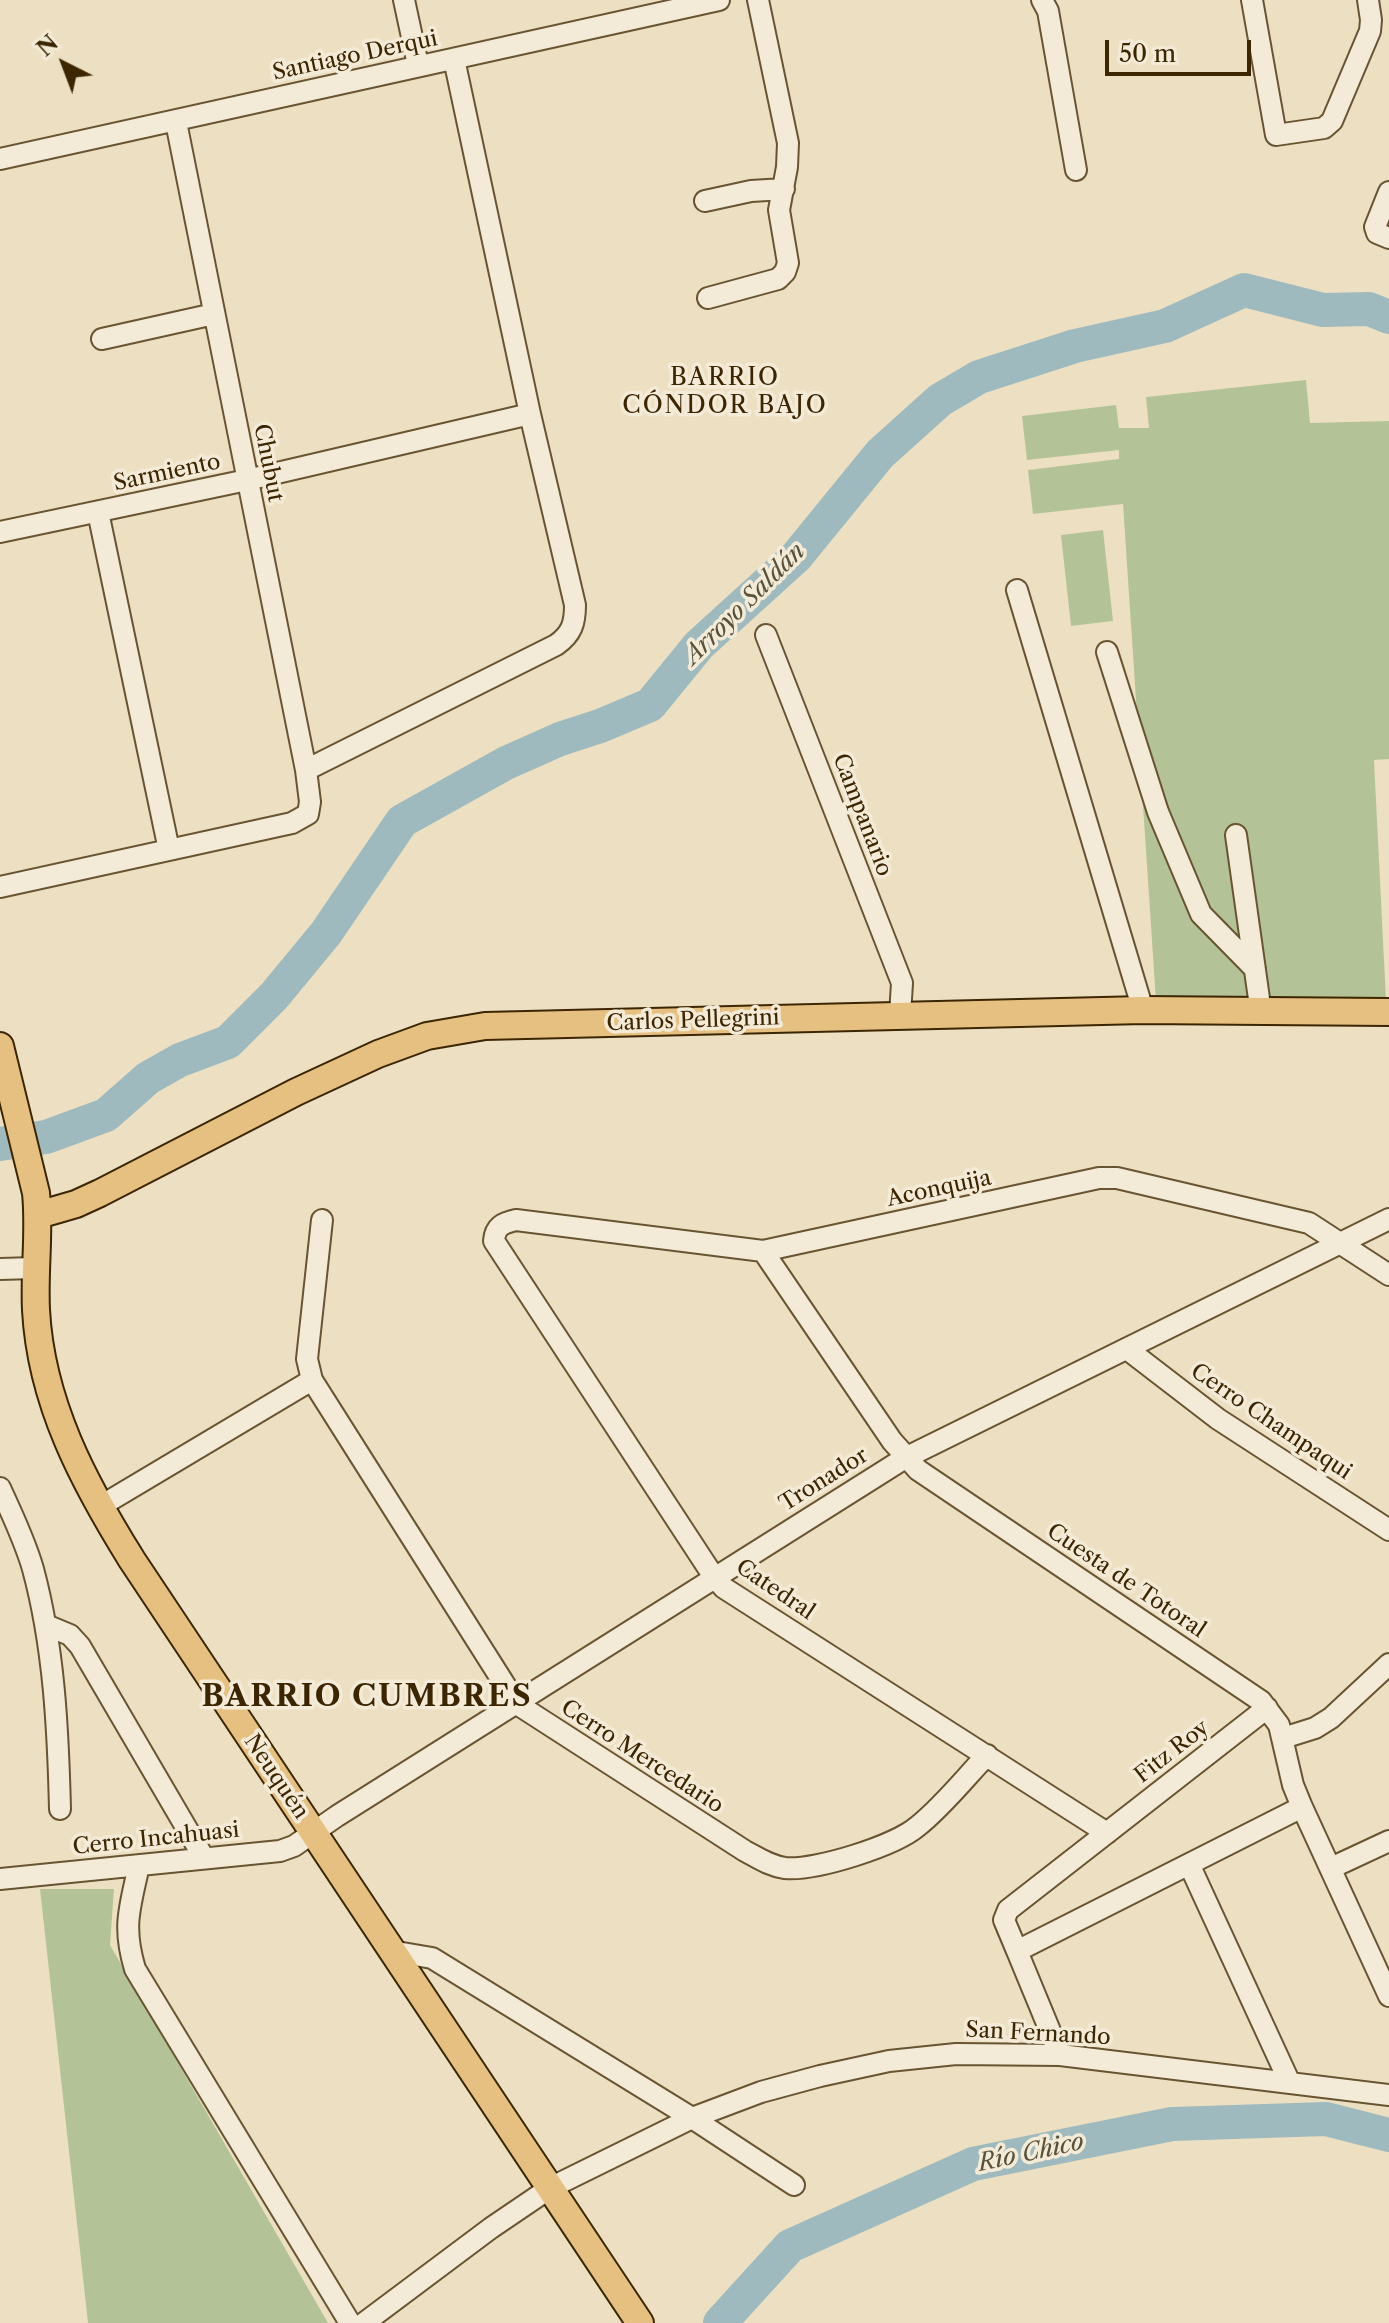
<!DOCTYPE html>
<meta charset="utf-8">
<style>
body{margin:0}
#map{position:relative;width:1389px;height:2323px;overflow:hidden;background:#ede0c2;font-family:"Libre Caslon Text",serif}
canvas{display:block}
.north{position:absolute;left:24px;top:24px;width:80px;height:80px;-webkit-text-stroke:6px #f3ebd7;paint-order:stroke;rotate:318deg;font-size:22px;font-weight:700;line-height:32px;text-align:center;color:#3c2501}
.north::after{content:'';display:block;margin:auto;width:28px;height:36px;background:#3c2501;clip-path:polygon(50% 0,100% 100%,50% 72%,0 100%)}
.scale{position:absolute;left:1105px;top:40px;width:146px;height:36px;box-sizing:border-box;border:4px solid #3c2501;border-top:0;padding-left:10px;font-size:24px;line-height:28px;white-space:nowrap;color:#3c2501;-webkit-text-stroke:6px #f3ebd7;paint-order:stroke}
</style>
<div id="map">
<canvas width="1389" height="2323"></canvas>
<div class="north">N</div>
<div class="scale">50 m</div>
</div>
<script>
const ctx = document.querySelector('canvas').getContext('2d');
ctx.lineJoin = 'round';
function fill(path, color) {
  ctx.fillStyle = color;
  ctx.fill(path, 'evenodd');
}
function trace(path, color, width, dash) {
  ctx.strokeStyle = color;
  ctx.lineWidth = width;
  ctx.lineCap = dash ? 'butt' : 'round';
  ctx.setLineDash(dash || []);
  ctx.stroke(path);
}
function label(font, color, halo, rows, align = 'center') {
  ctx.font = font + ' "Libre Caslon Text",serif';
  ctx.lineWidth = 7;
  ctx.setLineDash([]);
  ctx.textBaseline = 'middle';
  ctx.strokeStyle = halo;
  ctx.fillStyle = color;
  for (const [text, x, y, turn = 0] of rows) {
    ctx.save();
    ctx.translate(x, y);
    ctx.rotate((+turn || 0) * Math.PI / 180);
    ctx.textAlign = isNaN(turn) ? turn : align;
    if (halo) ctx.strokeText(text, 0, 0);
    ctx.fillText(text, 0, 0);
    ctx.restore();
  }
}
const green = new Path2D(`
 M1306,380L1310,423L1389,421V759L1374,760L1386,1001H1156L1123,504L1033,514L1028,470L1119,459V450L1027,460L1022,416L1116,405L1119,428H1149L1146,397Z
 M1103,530L1113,621L1071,626L1061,535Z
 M40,1889H114L110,1945L328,2323H88Z`);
const river = new Path2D(`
 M0,1144L46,1137L106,1115L148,1078L180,1060L228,1042L274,996L326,933L402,821L506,763L560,739L600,726L650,705L699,645L796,557L880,454L940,400L979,377L1075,346L1165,326L1244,290L1323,310L1369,309L1389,317
 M720,2323L790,2246L973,2164L1172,2124L1326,2119L1389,2135`);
const minor = new Path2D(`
 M404,0L418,65
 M1042,0L1048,11L1076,170
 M1252,0L1276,135L1324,128L1332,121L1370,31L1371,20L1368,0
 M0,159L719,0
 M1389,192L1375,227L1377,233L1389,238
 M705,201L751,191L784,189
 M708,298L778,279L785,272L788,263L779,210L787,167L788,143L758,0
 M102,339L214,314
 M98,512L169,850
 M0,532L247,480L530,414
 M1017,590L1143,1010
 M766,635L902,983L900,1015
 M1107,652L1158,812L1201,914L1255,969
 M306,770L556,645C572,634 575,623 575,605L530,414L454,59
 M1236,835L1261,1013
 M0,887L292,823L308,814L310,802L306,770L176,122
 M322,1220L307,1359L312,1380L517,1704L745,1851C758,1858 770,1866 785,1868C815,1871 895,1846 918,1826C943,1806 965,1778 987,1755
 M763,1251L892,1441L918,1470L1261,1701L1279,1725L1293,1785L1302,1807L1389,1996
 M0,1269L34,1268
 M1127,1349L1218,1419L1389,1530
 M0,1488C12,1514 25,1541 33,1569C54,1647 58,1728 60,1809
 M99,1507L312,1380
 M46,1625L70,1635L80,1646L204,1858
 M1267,1708L1008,1910L1004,1920L1017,1951L1302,1807
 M1283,1738L1315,1728L1331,1718L1389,1664
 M1107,1833L724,1588L714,1577L494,1241C495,1226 503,1223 516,1220L763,1251L1099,1178H1117L1309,1223L1389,1275
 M1189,1864L1289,2081
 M139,1865C130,1908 122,1925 135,1969L350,2323
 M1331,1868L1389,1841
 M0,1879L280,1851L294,1846L337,1816L905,1458L1389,1219
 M391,1951L432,1958L692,2118L794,2185
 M1017,1951L1060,2055
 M364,2323L491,2228L550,2188L692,2118L761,2092L820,2076L889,2061L956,2054L1060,2055L1389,2095`);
const major = new Path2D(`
 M0,1046L36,1193C40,1231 34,1270 36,1310C41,1403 84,1483 132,1560L640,2323
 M38,1215L76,1204L100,1193L296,1092L378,1054L427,1036L485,1026L1143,1010L1389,1012`);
const streetNames = [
 ["Santiago Derqui",355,56,-12],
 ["Chubut",268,463,79],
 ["Sarmiento",167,473,-12],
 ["Campanario",862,815,69],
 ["Carlos Pellegrini",693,1021,-2],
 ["Aconquija",939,1189,-12],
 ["Cerro Champaqui",1271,1422,34],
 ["Tronador",824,1480,-32],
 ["Cuesta de Totoral",1126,1581,34],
 ["Catedral",775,1590,34],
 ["Fitz Roy",1172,1752,-38],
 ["Cerro Mercedario",642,1757,33],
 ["Neuquén",276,1777,56],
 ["Cerro Incahuasi",156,1839,-6],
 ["San Fernando",1038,2034,3]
];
const neighbourhoodNames = [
 ["BARRIO",725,378],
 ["CÓNDOR BAJO",725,406]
];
const waterNames = [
 ["Arroyo Saldán",745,604,-45],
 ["Río Chico",1031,2153,-12]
];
const districtNames = [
 ["BARRIO CUMBRES",367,1697]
];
fill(green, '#b4c397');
trace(river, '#9ebabe', 34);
trace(minor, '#685431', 24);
trace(major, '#3c2501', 30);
trace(minor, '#f3ebd7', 20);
trace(major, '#e6c081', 26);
label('22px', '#3c2501', '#f3ebd7', streetNames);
ctx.letterSpacing = '2px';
label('24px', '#3c2501', '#f3ebd7', neighbourhoodNames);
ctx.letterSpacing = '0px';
label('italic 24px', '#59523a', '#f3ebd7', waterNames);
ctx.letterSpacing = '2px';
label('bold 30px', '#3c2501', '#f3ebd7', districtNames);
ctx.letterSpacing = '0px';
</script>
